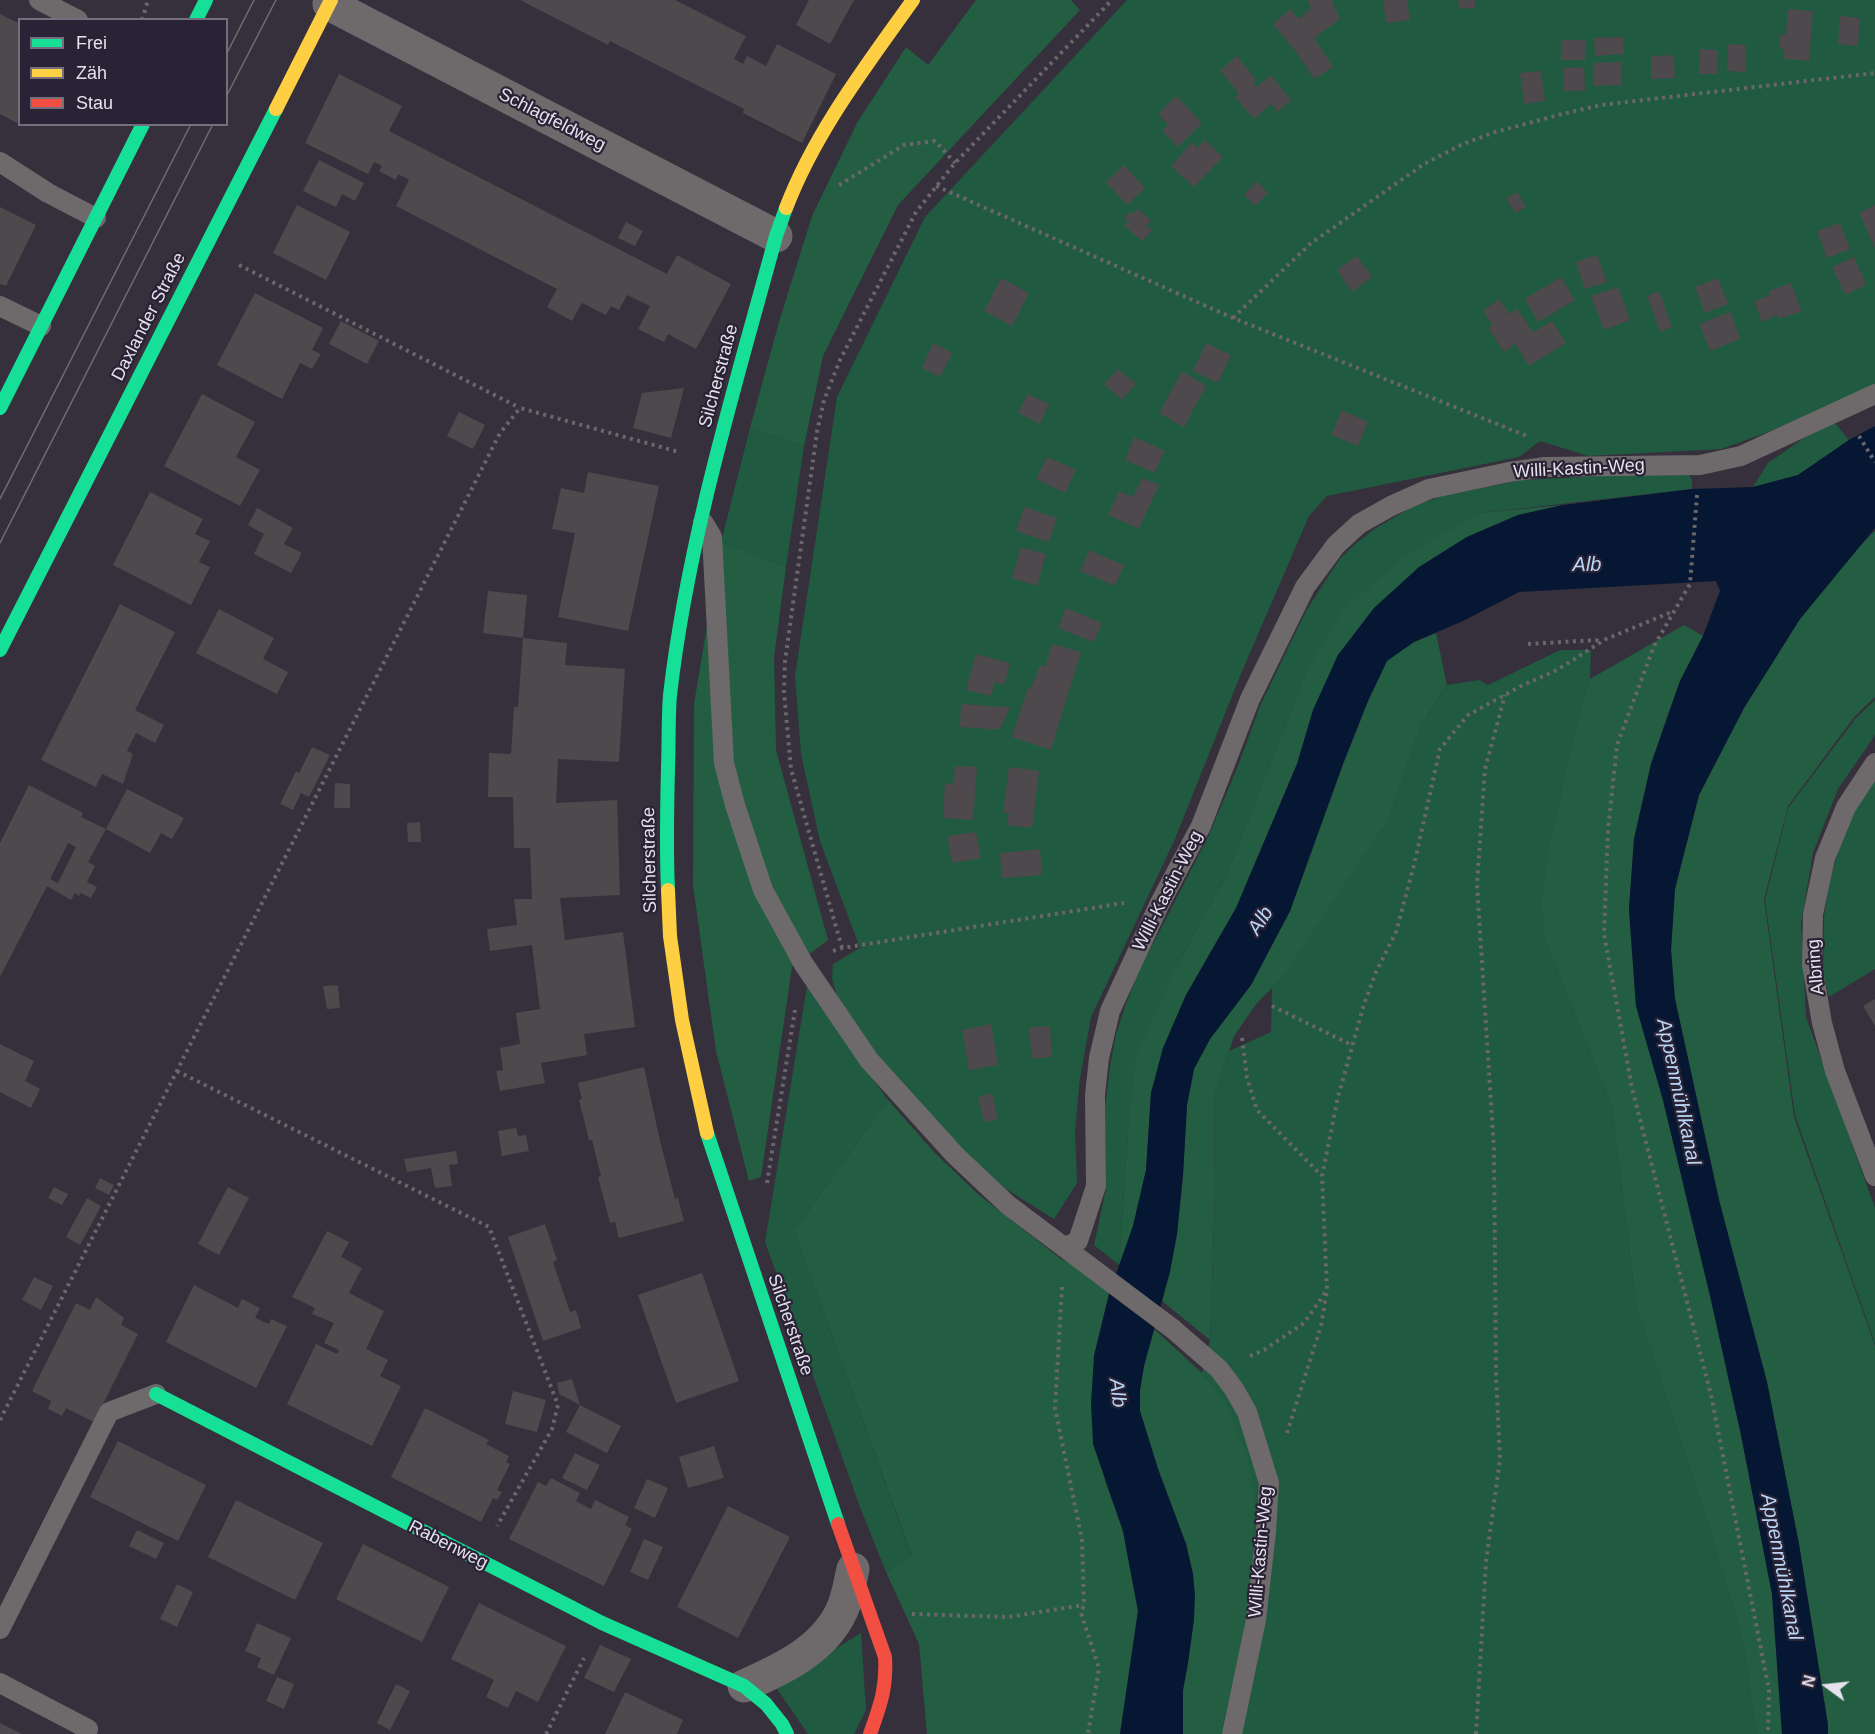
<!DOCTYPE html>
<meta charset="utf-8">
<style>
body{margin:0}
#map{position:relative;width:1875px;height:1734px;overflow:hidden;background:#35303b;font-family:Arial,sans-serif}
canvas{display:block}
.legend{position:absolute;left:18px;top:18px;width:210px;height:108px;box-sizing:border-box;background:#2a2235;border:2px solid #756e7f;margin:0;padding:8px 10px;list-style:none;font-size:18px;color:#e5e1ed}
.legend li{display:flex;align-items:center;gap:12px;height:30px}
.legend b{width:30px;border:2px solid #756e7f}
.north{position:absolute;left:1797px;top:1656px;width:60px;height:60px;-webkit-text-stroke:4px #2a2235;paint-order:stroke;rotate:285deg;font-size:16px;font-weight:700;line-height:24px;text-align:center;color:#e5e1ed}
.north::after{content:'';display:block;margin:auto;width:21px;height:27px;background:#e5e1ed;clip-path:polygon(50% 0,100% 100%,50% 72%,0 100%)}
</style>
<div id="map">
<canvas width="1875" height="1734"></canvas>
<ul class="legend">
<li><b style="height:8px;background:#16e098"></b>Frei</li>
<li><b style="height:8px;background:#ffcf43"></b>Zäh</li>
<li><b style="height:8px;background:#f24e42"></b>Stau</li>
</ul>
<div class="north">N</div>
</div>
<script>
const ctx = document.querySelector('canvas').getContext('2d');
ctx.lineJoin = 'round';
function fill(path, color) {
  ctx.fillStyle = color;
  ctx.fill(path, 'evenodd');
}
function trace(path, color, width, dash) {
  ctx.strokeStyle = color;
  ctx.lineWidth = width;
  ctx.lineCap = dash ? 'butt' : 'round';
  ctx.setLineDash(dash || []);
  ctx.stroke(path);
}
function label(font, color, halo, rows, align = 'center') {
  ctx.font = font + ' Arial,sans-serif';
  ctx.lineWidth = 4.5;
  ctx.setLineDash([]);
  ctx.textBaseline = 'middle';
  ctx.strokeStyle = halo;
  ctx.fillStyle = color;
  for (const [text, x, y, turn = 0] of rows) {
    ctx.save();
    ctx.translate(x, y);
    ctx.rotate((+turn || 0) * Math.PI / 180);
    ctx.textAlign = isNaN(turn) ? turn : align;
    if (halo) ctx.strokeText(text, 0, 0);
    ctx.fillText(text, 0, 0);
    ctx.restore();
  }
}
const green = new Path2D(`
 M1127,0H1875V385L1785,426L1721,449L1588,456L1540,441L1519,457L1327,496L1309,516L1240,676L1175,839L1091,1017L1080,1078L1075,1131L1077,1183L1054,1219L1006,1189L965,1152L910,1097L841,1009L832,979L833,964L860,948L820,841L801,754L795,676L837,397L925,217Z
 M1835,423L1849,440L1798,475L1753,487L1768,463L1804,438Z
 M750,428L804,446L786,567L721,542Z
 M1687,472L1692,480V489L1481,513L1307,670L1226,876L1176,967L1128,1132L1119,1265L1094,1245L1106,1189L1105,1109L1110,1066L1116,1034L1126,1004L1139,971L1208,837L1238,766L1260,706L1306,611L1339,560L1355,544L1376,528L1414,506L1442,496L1522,480Z
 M1560,650H1591L1590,679L1574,733L1550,842L1545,940L1612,1107L1636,1304L1711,1534L1743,1641L1756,1734H1221L1249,1613L1225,1402L1202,1373L1210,1340L1215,1194L1214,1097L1229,1051L1271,1032L1272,988L1284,976L1389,819L1421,725L1447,685L1479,680L1488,685Z
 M1875,700V735L1838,789L1813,853L1801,924L1806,1017L1875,1208V1344L1795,1115L1765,900L1788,808L1856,718Z
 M1875,778V969L1829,997L1823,975L1824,916L1830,879L1844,831L1861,798Z
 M807,986L888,1100L794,1231L912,1557L886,1572L860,1507L765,1242Z
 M861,1633L866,1710L854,1734H808L775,1686Z`);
const forest = new Path2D(`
 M976,0H1071L1080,10L898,205L823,356L804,446L750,428L779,322L812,216L857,123L906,47L928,65Z
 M1563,505L1518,515L1467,537L1419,567L1374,608L1338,655L1313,710L1297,764L1236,908L1186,995L1163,1048L1151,1093L1146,1170L1133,1226L1119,1265L1128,1132L1136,1057L1176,967L1226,876L1307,670L1343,611L1404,556L1481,513Z
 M1875,531V697L1855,716L1788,806L1764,899L1794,1117L1875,1346V1734H1828V1725L1799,1544L1767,1382L1719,1200L1675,999L1671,950L1675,889L1699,795L1744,708L1800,619L1857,549Z
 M721,542L786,567L774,657L776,750L828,940L792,967L761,1177L749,1181L716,1051L693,885L694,704Z
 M1684,625L1703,636L1680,681L1666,720L1651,764L1634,839L1629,909L1632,953L1636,1006L1663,1100L1711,1300L1741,1435L1772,1594L1782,1734H1756L1743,1641L1711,1534L1636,1304L1612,1107L1545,940L1542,902L1550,842L1574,733L1590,679Z
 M1436,633L1447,685L1421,725L1389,819L1284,976L1257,1003L1234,1036L1214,1097L1215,1194L1210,1340L1162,1301L1177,1234L1183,1175L1187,1105L1194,1069L1210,1039L1251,985L1290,911L1343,764L1368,701L1387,660L1414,642Z
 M888,1100L935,1153L979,1195L1061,1259L1091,1273L1109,1294L1094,1356L1105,1481L1123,1531L1138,1611L1120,1734H927L919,1644L886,1572L912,1556L794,1231Z
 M1153,1328L1202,1373L1225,1401L1247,1456L1254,1489V1535L1249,1613L1221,1734H1183V1690L1188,1663L1194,1619L1193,1574L1186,1544L1158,1469L1140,1411V1390L1144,1366Z`);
const water = new Path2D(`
 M1875,426V528L1800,619L1744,708L1699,795L1675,889L1671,950L1675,999L1719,1200L1767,1382L1799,1544L1828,1725V1734H1782L1772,1594L1741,1435L1711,1300L1663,1100L1636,1006L1629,909L1634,839L1651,764L1680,681L1703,636L1720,591L1716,581L1519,592L1463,621L1414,642L1387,661L1368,701L1343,764L1290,911L1251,985L1210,1039L1194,1069L1187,1105L1183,1175L1177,1234L1170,1272L1144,1366L1140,1390V1411L1158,1469L1186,1544L1193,1574L1195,1595L1194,1619L1188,1663L1183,1690V1734H1120L1138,1611L1123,1531L1093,1444L1091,1403L1094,1356L1109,1294L1133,1226L1146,1170L1151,1093L1163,1048L1186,995L1236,908L1297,764L1313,710L1338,655L1374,608L1419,567L1467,537L1518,515L1563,505L1692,489L1753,487L1798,475L1849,440Z`);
const building = new Path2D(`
 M520,0H675L746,36L734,59L743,64L747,56L766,66L777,44L836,74L802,143L743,113L744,109L610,41L608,45Z
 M809,0H854L830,44L796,25Z
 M1309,0H1332L1340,19L1314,38L1333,67L1314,79L1297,53L1273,24L1290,9L1299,19L1311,8L1307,1Z
 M1383,0H1407L1410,20L1386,23Z
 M1458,0H1475V8L1459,9Z
 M1788,9L1813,11L1809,61L1784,59V49H1779L1780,34L1786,35Z
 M0,14L20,24V119L17,123L0,114Z
 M1840,16L1860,18L1858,46L1838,44Z
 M1623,37L1624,54L1595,56L1594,38Z
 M1561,40H1585L1586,60H1561Z
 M1728,44L1746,45L1745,72L1727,71Z
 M1700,49L1718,50L1717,74H1699Z
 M1674,55L1675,78L1651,79V56Z
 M1237,56L1256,80L1253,82L1257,87L1271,75L1291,100L1278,112L1271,104L1254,119L1235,97L1239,94L1220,70Z
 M1621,62L1622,85L1594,86L1593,63Z
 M1584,67L1585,91H1564V68Z
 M1541,71L1545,101L1524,104L1520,73Z
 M339,74L402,106L389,131L667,274L677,255L731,284L696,349L668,334L664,342L638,329L650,306L627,295L619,310L611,306L606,315L582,303L572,321L547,307L557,289L396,206L409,180L398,174L396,180L379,171L382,166L374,162L368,174L305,143Z
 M1176,96L1202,123L1178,147L1162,130L1168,125L1158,114Z
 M1205,140L1223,157L1194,187L1171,166L1192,142L1197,148Z
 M319,160L364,183L355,201L342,194L336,207L303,191Z
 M1124,165L1145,188L1127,205L1106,182Z
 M1257,181L1268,193L1255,206L1244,195Z
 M1517,192L1526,207L1515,213L1506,198Z
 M297,205L350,232L326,280L273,253Z
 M1875,205V248L1859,213Z
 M0,207L36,225L6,286L0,284Z
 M1138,209L1151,220L1147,226L1152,230L1143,241L1124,226L1128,221L1124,218L1130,211L1133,214Z
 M626,222L643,231L635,246L618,238Z
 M1840,223L1850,249L1827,258L1817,231Z
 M1597,255L1607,282L1585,289L1576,262Z
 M1357,256L1372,277L1352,292L1337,270Z
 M1854,257L1866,285L1845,295L1832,267Z
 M1561,277L1575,300L1538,322L1525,299Z
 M1001,278L1029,293L1012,326L984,311Z
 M1718,278L1728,304L1705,313L1695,287Z
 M1791,283L1802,311L1779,319L1778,315L1762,322L1754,301L1770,295L1769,291Z
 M1618,287L1630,320L1604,330L1591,296Z
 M1659,291L1672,327L1660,332L1647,296Z
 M255,293L323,328L312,350L321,354L312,369L300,363L282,399L217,365Z
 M1499,299L1509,314L1517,309L1533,332L1552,321L1566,343L1529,366L1515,344L1504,352L1488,328L1492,325L1483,311Z
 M1730,312L1740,339L1710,351L1699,324Z
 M341,321L379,341L367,364L329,344Z
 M933,343L952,353L940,377L922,368Z
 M1206,343L1231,355L1218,383L1193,371Z
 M1118,369L1136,384L1122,400L1104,384Z
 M1182,371L1206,386L1184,427L1159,413Z
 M684,388L671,438L633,428L642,393Z
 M202,394L255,422L236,457L260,470L240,506L164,466Z
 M1028,394L1049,404L1040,424L1018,413Z
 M1342,410L1368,422L1358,446L1331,435Z
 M459,412L485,425L473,449L447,436Z
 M1134,437L1165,451L1154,473L1125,460Z
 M1047,457L1076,470L1065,493L1036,479Z
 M588,472L659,486L628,631L558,617L575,533L552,529L561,488L584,493Z
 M1142,478L1159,485L1139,529L1108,515L1119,491L1133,497Z
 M150,492L203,519L195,534L210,541L199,562L210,567L191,605L113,565Z
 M1024,507L1057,518L1049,542L1016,531Z
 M257,508L293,528L284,544L302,553L291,573L254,554L264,534L248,525Z
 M1021,547L1046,554L1037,586L1012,578Z
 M1089,550L1124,565L1115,586L1080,571Z
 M488,591L527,595L523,638L483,633Z
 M120,604L175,632L135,710L164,725L155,743L136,733L127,751L133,754L123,784L102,774L96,787L41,760Z
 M1066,608L1102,623L1094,642L1058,628Z
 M219,609L274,638L263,659L288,672L277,694L196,653Z
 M523,638L567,643L565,665L625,669L619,762L558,759L556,803L617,800L620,895L560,898L565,940L623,932L635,1027L584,1034L587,1055L541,1063L545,1083L500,1091L496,1071L503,1070L500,1048L520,1044L516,1013L540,1009L532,945L490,951L487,929L517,925L514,899H532L530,848H514L513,797H488L489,753L511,754L514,707H518Z
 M1052,644L1081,652L1051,750L1012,737L1028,688L1031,689L1040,665L1045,667Z
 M976,654L1010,663L1004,685L995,682L991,696L966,690Z
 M961,704L991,706L1010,707L1000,729H990L960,727Z
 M312,747L330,755L309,797L301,793L293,810L280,804L296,771L299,773Z
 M955,766L977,767L973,820L943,818L945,783L953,784Z
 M1009,767L1039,771L1032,828L1007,825L1009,814L1003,813Z
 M335,783L350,784V808H334Z
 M29,785L83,813L81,817L106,829L88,862L95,866L87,882L97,887L91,898L81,893L79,896L75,893L71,900L47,886L0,977V843ZM68,843L76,847L58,883L50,879Z
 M127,789L184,818L172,839L161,833L150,853L106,829Z
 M420,822L421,842H408L407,823Z
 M976,832L981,858L952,863L947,836Z
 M1040,849L1042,875L1002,878L1000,853Z
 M338,985L340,1008L327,1009L323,986Z
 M1875,999V1026L1863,1006Z
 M991,1024L998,1065L969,1070L962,1030Z
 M1050,1026L1052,1057L1032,1059L1029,1027Z
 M0,1044L34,1061L25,1081L40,1089L31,1108L0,1092Z
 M644,1067L660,1141L675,1199L678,1198L684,1221L619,1238L615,1222L610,1223L598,1177L601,1176L592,1140H589L579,1100L582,1099L578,1083Z
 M992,1093L998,1119L984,1122L978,1097Z
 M516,1128L518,1136L526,1135L529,1151L502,1156L498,1131Z
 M456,1151L458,1164L449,1165L452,1186L435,1188L431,1168L407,1172L404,1159Z
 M100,1178L114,1185L109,1195L95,1188Z
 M54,1187L68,1194L62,1205L48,1198Z
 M228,1187L249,1198L219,1255L198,1244Z
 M87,1198L101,1206L80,1245L66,1237Z
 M545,1224L557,1260L553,1262L561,1286L570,1312L576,1310L581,1328L543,1341L508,1237Z
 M327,1231L349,1242L341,1257L362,1268L349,1293L384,1311L366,1349L388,1360L380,1376L401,1386L372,1446L287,1404L316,1344L337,1354L339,1350L324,1343L334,1323L312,1314L315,1308L292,1297Z
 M702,1273L739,1381L676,1403L638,1295Z
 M34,1277L53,1286L41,1310L22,1300Z
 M194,1285L238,1308L242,1299L260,1308L255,1318L269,1324L271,1319L287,1326L256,1388L166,1342Z
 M96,1297L124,1318L121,1325L138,1334L94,1422L66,1408L62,1416L48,1409L51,1401L32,1391L76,1303L90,1310Z
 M572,1379L580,1405L621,1426L607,1453L566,1432L580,1405L559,1394L557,1383Z
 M513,1391L546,1400L537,1432L505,1424Z
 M425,1408L489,1440L486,1444L509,1456L506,1462L510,1464L497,1490L502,1492L497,1500L493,1498L481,1522L391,1477Z
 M118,1441L206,1485L178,1541L90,1497Z
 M714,1446L724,1478L688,1488L679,1457Z
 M575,1453L600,1465L587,1490L562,1478Z
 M551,1478L580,1493L576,1501L591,1509L595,1500L629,1517L625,1525L632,1529L604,1586L509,1539L538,1482L546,1486Z
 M647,1479L668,1488L655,1518L634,1508Z
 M236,1500L323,1543L295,1600L208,1557Z
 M728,1506L790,1537L738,1638L677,1607Z
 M137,1530L164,1543L156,1559L129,1546Z
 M644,1539L663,1547L648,1580L630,1572Z
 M363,1544L449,1587L422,1642L336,1599Z
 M177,1584L193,1592L177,1627L160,1619Z
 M479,1603L566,1646L538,1702L516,1691L508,1708L486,1697L494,1680L451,1659Z
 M257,1623L291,1638L274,1675L257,1667L261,1658L245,1651Z
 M600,1645L631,1659L614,1692L584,1678Z
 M277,1677L294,1684L284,1709L266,1701Z
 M396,1684L410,1691L390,1730L377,1723Z
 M625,1692L683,1720L677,1734H605Z
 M0,1723L22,1734H0Z`);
const path = new Path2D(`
 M142,20L148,0
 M839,185L904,145L935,141L955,163
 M936,186L1233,318L1527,436
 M239,265L520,408
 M1233,318L1310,244L1424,164L1463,144L1492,133L1562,114L1601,105L1875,73
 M1859,436L1875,462
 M1697,495L1690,584L1654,646L1617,745L1608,830L1604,934L1632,1088L1711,1395L1769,1690L1768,1734
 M1528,644L1596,640L1600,642
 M842,948L791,769L784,692L785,661L817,432L824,400L840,360L916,212L955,163L1112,0
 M833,951L842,948L1124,903
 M1272,1006L1352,1045
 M1242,1038L1247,1078L1257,1110L1321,1175
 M177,1071L489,1227L558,1405L552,1429L497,1526
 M767,1183L795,1010
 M1062,1287L1055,1408L1082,1540L1084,1605L1081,1613L1099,1668L1088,1734
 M1250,1356L1264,1350L1304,1323L1327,1290
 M0,1420L500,433L520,408L679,452
 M1287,1433L1321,1326L1327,1290L1322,1176L1338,1097L1364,1004L1376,972L1396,932L1414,865L1440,749L1468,715L1521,686L1557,670L1606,639L1674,611
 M912,1614L1008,1617L1084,1605
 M546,1734L584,1658
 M1476,1734L1486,1562L1500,1459L1496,1375L1494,1150L1477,884L1485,769L1505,695`);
const lane = new Path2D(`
 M39,0L78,20
 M0,162L48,193L96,218
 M0,306L41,326
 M703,522L712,537L724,763L735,805L763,890L803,963L869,1060L955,1155L1008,1205L1173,1329L1219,1369L1234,1389L1247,1412L1269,1483L1266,1532L1256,1620L1232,1734
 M1875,763L1846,807L1825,858L1813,914L1812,965L1822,1023L1835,1071L1875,1176
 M1065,1247L1078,1241L1096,1186L1095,1095L1099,1058L1110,1011L1160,903L1201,826L1250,699L1305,587L1336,545L1359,524L1391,506L1429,489L1509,472L1545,467L1700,465L1741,456L1875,394
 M0,1629L109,1412L156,1394
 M0,1683L88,1729`);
const street = new Path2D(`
 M329,4L776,236
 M744,1686C782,1669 824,1650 842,1610C848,1597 850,1582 853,1569`);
const fast = new Path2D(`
 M196,20L206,0
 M0,408L143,124
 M0,650L276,109
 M668,890C666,849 667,808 668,767C669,744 668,719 670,695C688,539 735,387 776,236L786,208
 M707,1133L838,1524
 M156,1394L602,1623L744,1686L766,1704L782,1724L787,1734`);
const slow = new Path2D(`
 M276,109L331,0
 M786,208C815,132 866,66 913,0
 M668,890L670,936L682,1020L707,1133`);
const jam = new Path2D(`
 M838,1524L885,1657C887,1688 880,1706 870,1734`);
const tram = new Path2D(`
 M226,55L254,0
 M226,97L276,0
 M0,499L191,124
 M0,543L213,124`);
const streetNames = [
 ["Schlagfeldweg",552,120,27],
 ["Daxlander Straße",149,317,-63],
 ["Silcherstraße",719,376,-75],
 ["Willi-Kastin-Weg",1579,469,-3],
 ["Silcherstraße",650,860,-91],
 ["Willi-Kastin-Weg",1168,891,-63],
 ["Albring",1816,967,-95],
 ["Silcherstraße",790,1325,71],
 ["Rabenweg",448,1545,27],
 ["Willi-Kastin-Weg",1261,1552,-85]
];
const waterNames = [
 ["Alb",1587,565],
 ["Alb",1261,921,-57],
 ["Appenmühlkanal",1678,1092,78],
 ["Alb",1117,1393,83],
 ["Appenmühlkanal",1781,1567,79]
];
fill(green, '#205a40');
fill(forest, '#235e43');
fill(water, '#051732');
fill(building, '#4e494c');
trace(path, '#6b666b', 4, [3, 4.5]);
trace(lane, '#6e696b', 20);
trace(street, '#6e696b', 33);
trace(fast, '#16e098', 14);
trace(slow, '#ffcf43', 14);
trace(jam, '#f24e42', 14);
trace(tram, '#706c72', 1.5);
label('18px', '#e5e1ed', '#2a2235', streetNames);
label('italic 20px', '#b9d6f7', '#2a2235', waterNames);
</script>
